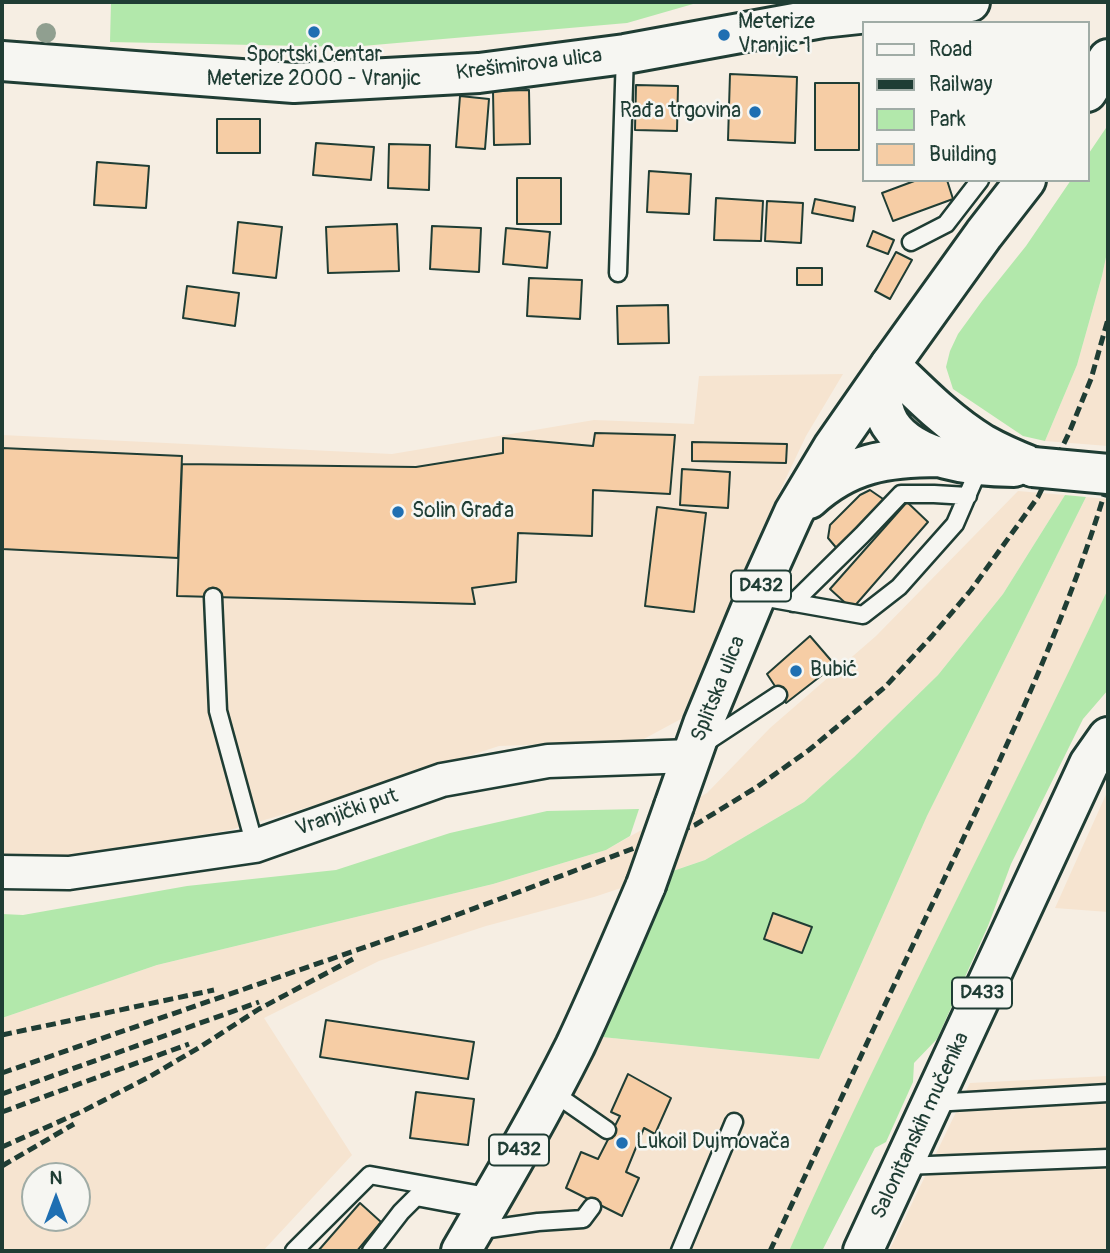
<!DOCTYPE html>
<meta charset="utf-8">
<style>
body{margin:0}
#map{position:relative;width:1110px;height:1253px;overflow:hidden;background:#f6eee3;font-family:Pangolin,sans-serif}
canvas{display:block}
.frame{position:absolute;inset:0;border:4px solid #1f3d34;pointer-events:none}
.legend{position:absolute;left:862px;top:21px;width:228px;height:161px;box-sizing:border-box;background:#f6f6f2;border:2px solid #a0aca6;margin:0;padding:9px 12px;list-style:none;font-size:21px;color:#1f3d34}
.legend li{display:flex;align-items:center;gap:14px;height:35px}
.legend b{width:35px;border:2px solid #a0aca6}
.north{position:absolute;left:21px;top:1162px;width:70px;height:70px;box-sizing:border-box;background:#f6f6f2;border:2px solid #a0aca6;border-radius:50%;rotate:0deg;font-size:19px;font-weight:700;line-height:28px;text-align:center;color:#1f3d34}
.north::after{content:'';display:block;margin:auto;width:24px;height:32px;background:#1f6fb2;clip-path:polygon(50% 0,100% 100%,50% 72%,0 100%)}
</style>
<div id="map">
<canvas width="1110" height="1253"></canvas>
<div class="frame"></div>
<ul class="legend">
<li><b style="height:9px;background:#f6f6f2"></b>Road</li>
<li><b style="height:9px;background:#1f3d34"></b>Railway</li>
<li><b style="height:19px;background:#b2e8ab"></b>Park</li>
<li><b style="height:19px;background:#f6cda5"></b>Building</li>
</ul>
<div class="north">N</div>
</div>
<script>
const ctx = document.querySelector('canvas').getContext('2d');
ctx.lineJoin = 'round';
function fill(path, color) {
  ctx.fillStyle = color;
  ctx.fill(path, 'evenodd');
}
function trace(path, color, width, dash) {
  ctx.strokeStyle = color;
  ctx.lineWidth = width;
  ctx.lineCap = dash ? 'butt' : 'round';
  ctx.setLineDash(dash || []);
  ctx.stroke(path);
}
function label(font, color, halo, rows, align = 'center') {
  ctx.font = font + ' Pangolin,sans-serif';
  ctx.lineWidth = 5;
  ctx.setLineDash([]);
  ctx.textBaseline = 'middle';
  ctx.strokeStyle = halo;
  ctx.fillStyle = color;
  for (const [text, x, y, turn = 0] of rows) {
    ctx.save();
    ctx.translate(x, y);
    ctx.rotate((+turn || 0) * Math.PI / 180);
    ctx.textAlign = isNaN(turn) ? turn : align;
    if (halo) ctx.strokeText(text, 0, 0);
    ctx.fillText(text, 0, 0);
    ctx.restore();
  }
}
const built = new Path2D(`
 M1108,248V446L1045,441L1077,365L1102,276Z
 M843,374L806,436L759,535L681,719L640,741L499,746L350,795L230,830L74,856L2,854V435L392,454L594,420L694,424L699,376Z
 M1018,491L1065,495L1003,594L938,675L854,757L804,802L705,860L594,897L486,926L379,961L264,1018L352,1155L263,1251H2V1018L157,965L493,884L606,850L707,793L770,728L876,636ZM35,1176H77V1218H35Z
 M1086,497L1108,499V589L1070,671L879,1059L789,1251H485L590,1054L602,1037L819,1059L927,816Z
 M1108,790V912L1055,908Z
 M1108,1076V1251H889L970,1083Z`);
const green = new Path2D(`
 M111,2H700L627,23L351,47L110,42Z
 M1108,125V248L1102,276L1077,365L1045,441L1023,436L953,389L946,367L950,351L958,334L982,301L1026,246L1071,180H1087V156Z
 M1065,495L1086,497L927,816L819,1059L602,1037L667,873L705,860L804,802L854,757L938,675L1003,594Z
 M1108,589V690L1083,719L1011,864L988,926L937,1039L914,1063L913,1082L886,1142L875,1148L822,1251H789C889,1027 1004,811 1108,589Z
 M639,809L630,836L606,850L493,884L157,965L2,1018V914L23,915L187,886L336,870L450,833L547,811Z`);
const building = new Path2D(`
 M730,74L797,77L795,143L728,140Z
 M815,83H859V150H815Z
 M636,85L678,86L677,131L635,130Z
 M529,90L530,144L494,145L493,91Z
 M460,96L489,99L485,149L456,147Z
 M217,119H260V153H217Z
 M316,143L374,147L371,180L313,175Z
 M389,144L430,145L429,190L388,188Z
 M97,162L149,166L146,208L94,205Z
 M649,171L691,174L689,214L647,212Z
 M517,178H561V224H517Z
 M917,180H947L953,199L893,221L882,193Z
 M716,198L763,201L761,241L714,240Z
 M815,199L855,207L853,221L812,213Z
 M767,201L803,203L801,243L765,241Z
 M238,222L282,227L276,278L233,273Z
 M397,224L399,271L328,273L326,227Z
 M432,226L481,228L479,272L430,269Z
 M506,228L550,232L547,268L503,264Z
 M873,231L894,240L888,254L867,246Z
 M896,252L912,260L890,299L875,291Z
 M797,268H822V285H797Z
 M529,278L582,280L580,319L527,316Z
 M187,286L239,293L235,326L183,318Z
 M668,305L669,343L618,344L617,306Z
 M595,433L675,435L670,494L593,490L592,536L518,533L516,582L472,588L475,604L177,596L182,464L416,467L503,453V438L593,446Z
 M692,442L787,444L786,463L692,461Z
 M2,448L182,456L178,558L2,549Z
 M682,469L730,472L728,508L680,505Z
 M870,490L886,501L839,551L828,538L830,525L860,495Z
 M907,502L928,522L852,609L830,589Z
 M657,507L706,513L694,612L645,606Z
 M810,636L835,665L786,703L767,674Z
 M773,913L812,927L802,953L764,939Z
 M326,1020L474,1042L468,1079L320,1057Z
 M628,1074L671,1098L655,1134L644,1128L626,1172L639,1178L622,1216L566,1188L581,1152L598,1159L620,1116L611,1112Z
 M416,1092L474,1099L468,1145L410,1138Z
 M360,1203L381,1222L357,1251H318Z`);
const lane = new Path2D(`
 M911,242L946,224L980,180
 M618,273L625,54
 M756,596L863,615L899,587L955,524L974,480
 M213,597L218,711L255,846
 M793,603L862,535L901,494H934L968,496
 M705,743L778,695
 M551,1091L607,1130
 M933,1103L1108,1093
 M904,1166L1108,1158
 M475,1231L538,1222L583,1219L592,1207
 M294,1251L370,1175L493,1197
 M371,1251L401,1212L416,1197L485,1210
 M680,1251L734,1122`);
const street = new Path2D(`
 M2,872L69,873L255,846L442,780L548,761L692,756`);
const secondary = new Path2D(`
 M2,61L294,83L479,73L625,54L822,18L970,2
 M1087,92L1108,59
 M890,365L984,234L1026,180`);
const primary = new Path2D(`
 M879,382C881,396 882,411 890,424C913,460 975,467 1014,467
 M809,499C848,463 887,457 939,457
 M674,806L703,724L756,596L794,512L833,447L890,365C919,393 948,423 983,444C999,453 1015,460 1033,467
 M461,1251C500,1184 540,1116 575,1046C600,993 623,939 646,885
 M863,1251L1089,764L1108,737`);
const rail = new Path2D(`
 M2,1035L214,990
 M2,1073L429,925L516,893L695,825L757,787L809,750L885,687L932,636L971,590L1038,497L1069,433L1091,379L1108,319
 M2,1094L259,1002
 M2,1112L189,1044
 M2,1147L83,1111L149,1077L200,1047L259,1009L353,959
 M2,1166L74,1124
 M770,1251C829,1125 887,999 947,873C1007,746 1068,617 1108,482`);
const primaryBridge = new Path2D(`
 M1033,467L1108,474
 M646,885L674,806`);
const trees = [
 [46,33]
];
const markers = [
 [314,32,7,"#1f6fb2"],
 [724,35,7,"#1f6fb2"],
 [755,112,7,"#1f6fb2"],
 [398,512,7,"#1f6fb2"],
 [796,671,7,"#1f6fb2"],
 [622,1143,7,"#1f6fb2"]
];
const shields = [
 [761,586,60],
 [982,993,60],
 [519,1150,60]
];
const shieldNames = [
 ["D432",761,586],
 ["D433",982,993],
 ["D432",519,1150]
];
const poiNames = [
 ["Meterize",738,23],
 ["Vranjic 1",738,47],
 ["Sportski Centar",314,56,"center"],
 ["Meterize 2000 - Vranjic",314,80,"center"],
 ["Rađa trgovina",741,112,"right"],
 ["Solin Građa",412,512],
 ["Bubić",810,671],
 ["Lukoil Dujmovača",636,1143]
];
const streetNames = [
 ["Krešimirova ulica",529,65,-7],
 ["Splitska ulica",719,689,-68],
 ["Vranjički put",347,813,-19],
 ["Salonitanskih mučenika",921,1126,-65]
];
fill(built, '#f6e4d0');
fill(green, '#b2e8ab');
fill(building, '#f6cda5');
trace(building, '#1f3d34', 2);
trace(lane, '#1f3d34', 21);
trace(street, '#1f3d34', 37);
trace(secondary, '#1f3d34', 44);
trace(primary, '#1f3d34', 44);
trace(lane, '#f6f6f2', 16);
trace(street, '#f6f6f2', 32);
trace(secondary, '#f6f6f2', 38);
trace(primary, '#f6f6f2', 38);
trace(rail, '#1f3d34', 5, [10, 5]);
trace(primaryBridge, '#1f3d34', 44, []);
trace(primaryBridge, '#f6f6f2', 38);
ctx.fillStyle = '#909f90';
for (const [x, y] of trees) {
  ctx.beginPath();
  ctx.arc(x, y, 10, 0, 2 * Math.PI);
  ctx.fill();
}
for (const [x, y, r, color] of markers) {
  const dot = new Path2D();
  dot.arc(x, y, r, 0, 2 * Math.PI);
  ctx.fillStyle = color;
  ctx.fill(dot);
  trace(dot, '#f6f6f2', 2.5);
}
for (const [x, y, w] of shields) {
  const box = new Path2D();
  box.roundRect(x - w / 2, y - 15.5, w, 31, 5);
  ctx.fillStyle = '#f6f6f2';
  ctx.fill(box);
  trace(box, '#1f3d34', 2);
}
label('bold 19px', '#1f3d34', null, shieldNames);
label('21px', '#1f3d34', '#f6f6f2', poiNames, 'left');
label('21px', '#1f3d34', '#f6f6f2', streetNames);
</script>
